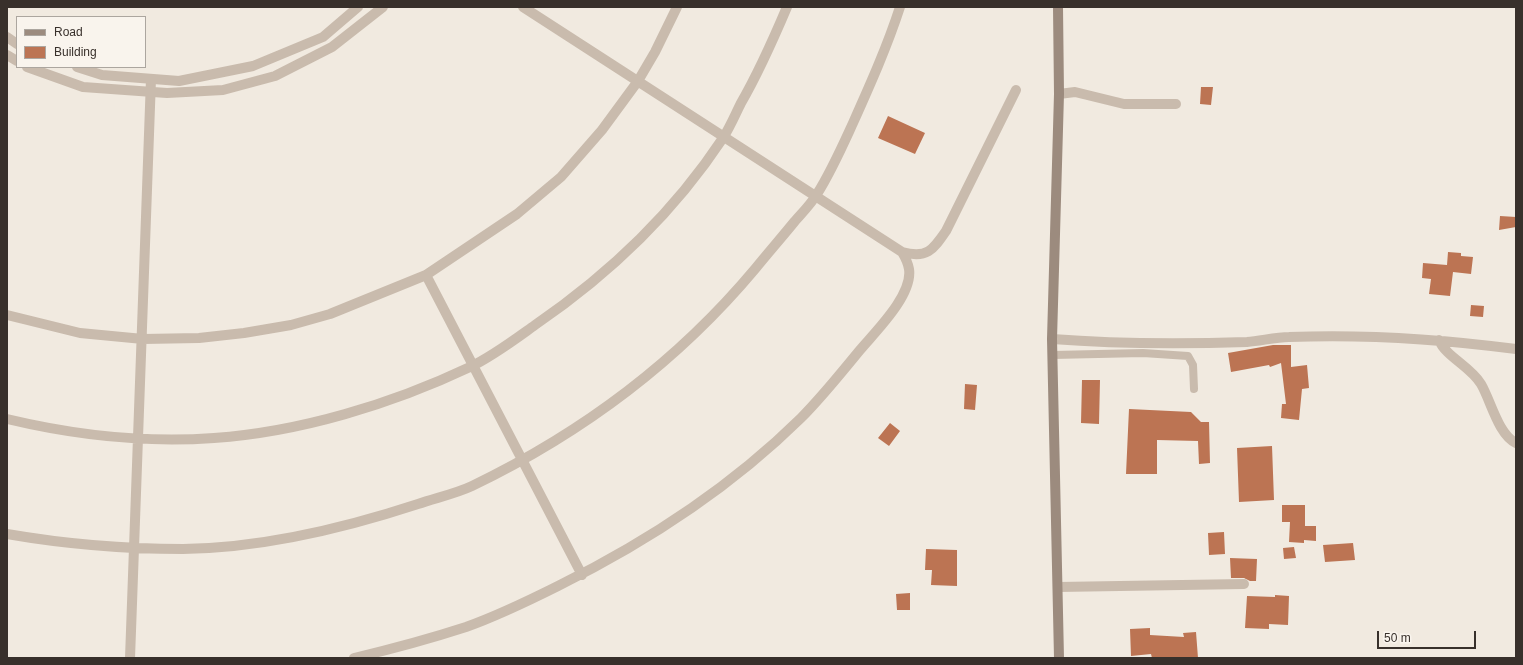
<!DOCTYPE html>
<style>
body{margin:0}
#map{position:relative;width:1523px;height:665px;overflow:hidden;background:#f1eae0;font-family:Helvetica,sans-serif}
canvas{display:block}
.frame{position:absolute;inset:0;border:8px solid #38302b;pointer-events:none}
.legend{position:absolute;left:16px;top:16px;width:130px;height:52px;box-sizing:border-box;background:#f9f4ed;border:1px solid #aca69f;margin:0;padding:5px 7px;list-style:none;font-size:12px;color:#38302b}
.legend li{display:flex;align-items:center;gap:8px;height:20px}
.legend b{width:20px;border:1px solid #aca69f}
.scale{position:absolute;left:1377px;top:631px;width:99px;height:18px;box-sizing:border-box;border:2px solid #38302b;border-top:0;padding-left:5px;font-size:12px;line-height:14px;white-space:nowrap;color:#38302b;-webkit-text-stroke:3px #f9f4ed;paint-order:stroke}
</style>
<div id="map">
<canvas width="1523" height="665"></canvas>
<div class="frame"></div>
<ul class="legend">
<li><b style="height:5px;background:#9c8b7e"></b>Road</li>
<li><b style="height:11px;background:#bc7453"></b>Building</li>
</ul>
<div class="scale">50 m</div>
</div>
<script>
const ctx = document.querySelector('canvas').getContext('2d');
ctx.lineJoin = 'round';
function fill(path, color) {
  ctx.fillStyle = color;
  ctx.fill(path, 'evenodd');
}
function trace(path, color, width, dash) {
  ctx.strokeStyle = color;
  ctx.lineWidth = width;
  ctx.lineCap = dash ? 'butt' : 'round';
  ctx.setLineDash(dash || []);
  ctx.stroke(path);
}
const building = new Path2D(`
 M1201,87H1213L1211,105L1200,104Z
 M888,116L925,133L915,154L878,138Z
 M1500,216L1516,217V227L1499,230Z
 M1448,252L1461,253V256L1473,257L1471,274L1453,272L1450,296L1429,294L1431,279L1422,278L1423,263L1447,265Z
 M1471,305L1484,306L1483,317L1470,316Z
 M1273,345H1291V367L1307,365L1309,388L1302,389L1299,420L1281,418L1282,404H1286L1281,363L1270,367L1269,365L1231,372L1228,353Z
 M1082,380H1100L1099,424L1081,423Z
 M965,384L977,385L975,410L964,409Z
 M1129,409L1191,412L1201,422H1209L1210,463L1199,464L1198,441L1157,440V474H1126Z
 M890,423L900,431L889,446L878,438Z
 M1272,446L1274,500L1239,502L1237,448Z
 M1282,505H1305V526H1316V541L1304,540V543L1289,542L1290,522H1282Z
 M1224,532L1225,554L1209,555L1208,533Z
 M1353,543L1355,560L1325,562L1323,545Z
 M1294,547L1296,558L1284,559L1283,548Z
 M926,549L957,550V586L931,585L932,570H925Z
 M1230,558L1257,559L1256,581H1250L1244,578H1231Z
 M910,593V610H897L896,594Z
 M1275,595L1289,596L1288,625L1269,624V629L1245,628L1247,596L1275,597Z
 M1150,628V635L1184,637L1183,633L1196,632L1198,658H1152L1151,654L1131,656L1130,629Z`);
const lane = new Path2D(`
 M1053,355L1143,353L1188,356L1193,365L1194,389`);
const street = new Path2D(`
 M523,7L902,252C927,259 933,250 946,231L1016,90
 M7,37L17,44
 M7,55L17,61
 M27,67L83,87L167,93L223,90L275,76L332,47L383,7
 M77,67L102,75L179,81L253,66L323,37L358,7
 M1059,94L1075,92L1124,104H1176
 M426,275L582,575
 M7,315L80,333L143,339L199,338L244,333L291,325L330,314L426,275L517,214L561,177L602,130L638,81L655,52L677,7
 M1052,339C1117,344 1182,344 1247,342C1261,341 1275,337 1289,337C1365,334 1440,339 1516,349
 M1439,340C1446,357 1470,366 1481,384C1491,401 1498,434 1516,443
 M7,419C74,435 145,443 214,438C300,432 392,404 470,367C493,356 514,340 535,325C608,275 674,212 723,138C730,127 735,115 741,103C759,72 773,40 787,7
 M7,534C65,544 124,549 183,549C263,548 342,529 418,504C435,498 455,494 472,486C580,434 678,361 755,269C768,253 782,237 795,221C803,212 811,204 817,194C831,172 842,147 853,123C870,85 887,47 900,7
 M1058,587L1244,584
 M130,658L151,79
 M354,658C392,649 429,639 466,627C497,616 528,601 558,586C647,542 730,488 801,418C822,397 841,373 860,350C876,331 913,295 909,269C908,263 905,257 902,252`);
const secondary = new Path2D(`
 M1058,7L1059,94L1052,339L1059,658`);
fill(building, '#bc7453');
trace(lane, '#c9bbad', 8);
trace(street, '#c9bbad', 10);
trace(secondary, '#9c8b7e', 10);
</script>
